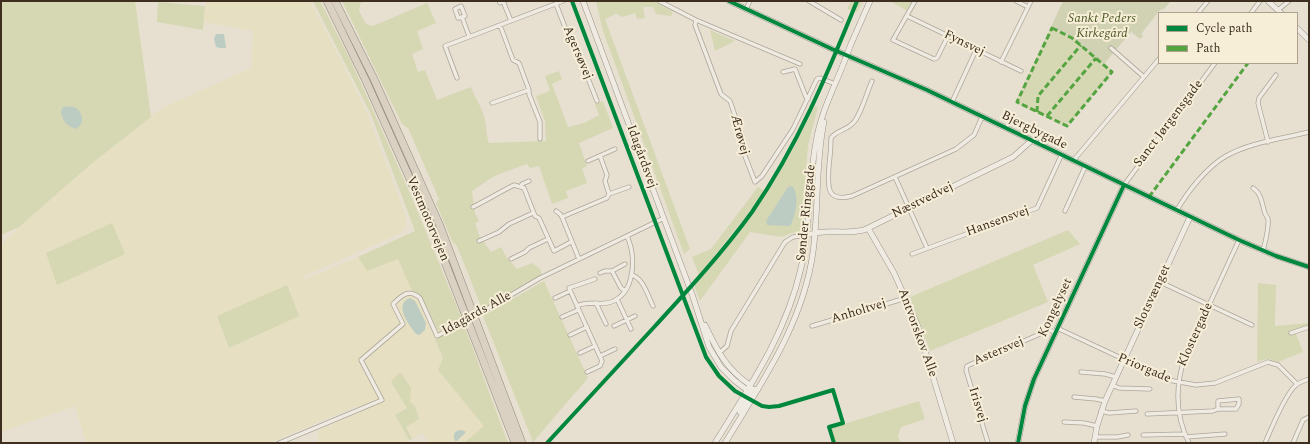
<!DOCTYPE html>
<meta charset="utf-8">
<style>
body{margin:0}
#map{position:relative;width:1310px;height:444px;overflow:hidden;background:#e7e0d1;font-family:Spectral,serif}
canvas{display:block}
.frame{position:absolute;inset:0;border:2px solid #3d2e20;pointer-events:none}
.legend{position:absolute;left:1158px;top:12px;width:140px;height:52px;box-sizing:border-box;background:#f7eed8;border:1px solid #ada18e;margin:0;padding:5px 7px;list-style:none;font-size:12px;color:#3d2e20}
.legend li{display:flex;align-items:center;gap:8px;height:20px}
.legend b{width:20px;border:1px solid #ada18e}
</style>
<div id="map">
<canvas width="1310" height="444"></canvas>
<div class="frame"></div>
<ul class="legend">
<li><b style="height:5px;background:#00873e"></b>Cycle path</li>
<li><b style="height:5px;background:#54a441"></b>Path</li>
</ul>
</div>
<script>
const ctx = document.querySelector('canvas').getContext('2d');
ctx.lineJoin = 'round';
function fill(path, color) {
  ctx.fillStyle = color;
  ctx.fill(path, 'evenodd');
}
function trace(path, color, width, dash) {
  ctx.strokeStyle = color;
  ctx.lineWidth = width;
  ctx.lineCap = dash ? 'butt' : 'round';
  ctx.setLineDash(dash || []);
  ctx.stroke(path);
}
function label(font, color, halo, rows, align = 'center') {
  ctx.font = font + ' Spectral,serif';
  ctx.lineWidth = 4;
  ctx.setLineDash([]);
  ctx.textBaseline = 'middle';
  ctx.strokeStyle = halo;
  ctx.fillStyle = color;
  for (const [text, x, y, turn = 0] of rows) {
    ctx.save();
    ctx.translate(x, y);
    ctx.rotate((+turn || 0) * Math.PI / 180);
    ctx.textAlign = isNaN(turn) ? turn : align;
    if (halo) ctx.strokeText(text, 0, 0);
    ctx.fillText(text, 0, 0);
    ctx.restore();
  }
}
const farmland = new Path2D(`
 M206,1H310L339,57L367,113L406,216V226L401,233L304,276L303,280L358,257L367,271L398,258L412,291L416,292L420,296L437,329L440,331L443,336L435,340L443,358L438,370L485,426L464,443H430L422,433L412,439L406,427L415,422L410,402L391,382L407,408L395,416L409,440L406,443H318V430L361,412L357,406L269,443H86L75,406L1,432V245L19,227L91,164L162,108L251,68L253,31L204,22Z`);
const green = new Path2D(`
 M1,1H135L151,117L91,164L19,227L1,235Z
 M313,1H320L351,61L412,198L462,319L440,331L437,329C432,320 422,293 412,291L398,259L367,271L358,257L415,231L370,112Z
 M342,1H364L360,4L359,11L366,24L373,26L427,3L436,23L417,31L423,49L412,54L418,72L425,70L437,100L471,87C475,99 483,108 485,120C487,128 486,135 489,143L546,141L545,121L536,96L550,91L545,76L559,71L562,79L552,84L568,127L584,123L599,115L595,104L603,101L613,128L579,143L587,166L582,169L587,183L566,191L568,198L552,204L539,166L530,168L527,164C517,168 496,174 488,180C483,184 478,187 472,191L475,213L479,221L475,223L479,235L491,252L501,247L507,258L517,269L532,263L540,269L542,275L482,309L457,246L452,241L436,203L439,199L408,128L402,124Z
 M596,1H653L673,12L671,16L656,14L653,7H643L645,18L637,19L635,13L623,17L616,14L605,19L690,249L684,254L603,31Z
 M851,1H863L857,12L847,9Z
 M890,1H912L907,11Z
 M158,2L205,6L203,30L157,22Z
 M1051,27L1072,37L1113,71L1067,127L1015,103Z
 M710,30L735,41L715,51Z
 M815,106L818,107L808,145L801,231L792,233L782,237L750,232L700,301L695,288V285C718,258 742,230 762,200C782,170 798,138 815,106Z
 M758,187L764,191L750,211L699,275L692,257L711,249Z
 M112,223L125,254L57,285L46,253Z
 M1068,230L1080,244L1033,265L1048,302L930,351L910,297Z
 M544,281L588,378L533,442L483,316Z
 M1258,283L1276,285L1275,326L1309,323V328L1296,334L1303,352L1278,362L1269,359L1262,360L1257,362Z
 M287,285L299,316L229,348L217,316Z
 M464,325L508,443H464L484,426L438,370L443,358L435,340Z
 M400,372L411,388L410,402L415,406L419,419L406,427L412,439L409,440L395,415L407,408L391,382Z
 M919,401L925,419L901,427L898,436L900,443H836L831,428Z`);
const cemetery = new Path2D(`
 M1063,1H1171L1164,9L1160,10L1141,34L1143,36L1140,39L1131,32L1104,64L1072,37L1051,27Z`);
const water = new Path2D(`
 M216,34H224L226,48H220L216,47L214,39Z
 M63,107C66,107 70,106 73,107C83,109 86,126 75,129C66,125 62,120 61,111Z
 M792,186C800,194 796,216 790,226L767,225L766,221L788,187Z
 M410,298L415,301L426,323L425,330L419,335L416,334C409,325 393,304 410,298Z
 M462,430L466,432L457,441H455C452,434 455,430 462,430Z`);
const street = new Path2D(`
 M499,1L500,3L505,1
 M503,1L511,21
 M659,1L696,20L800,64
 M809,1L841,20
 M915,1L893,40L934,59L937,58L948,36
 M1016,1L1028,7
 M556,4L570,40L574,43L597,101
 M746,9L750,1
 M1278,10L1289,1
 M1198,13L1208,1
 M1251,13L1260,1
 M907,16L1021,71
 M462,17L458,18L455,9L461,6L465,16L462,17L469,36
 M696,20L695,25L721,94L730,101L742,136L740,143L755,182L762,176L793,129L817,79L820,78L835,84
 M500,25L513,60L519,63L529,90V94L540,122V139
 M1111,48L1144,77
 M1001,62L1031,1
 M783,72L795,69L806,97L808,99
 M457,78L445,46L563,1
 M872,81C867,92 860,118 852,124C846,130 836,131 831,138C831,147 830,157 829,166C828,185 825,203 852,196L956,149L974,135L982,117
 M952,102L976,50
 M492,103L529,90
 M1268,142L1258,103L1259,98L1276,75
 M588,161L615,149
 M1073,161L1159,59
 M895,177L927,248
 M1124,185L1215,63
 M521,187L522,184L529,181
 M1253,188C1261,193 1262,203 1264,210C1264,214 1267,216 1268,219C1269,226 1265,244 1263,250
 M609,194L629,187
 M473,207C487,200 500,192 514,185L524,188L535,216L539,218L554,251L571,242
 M1177,210C1188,191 1207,167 1226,156C1251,142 1282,139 1309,132
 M556,211L560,214L562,217L579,259
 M1065,211L1085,167
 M562,217L607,198L609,194L605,181L607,175L600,156
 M479,241L499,232L509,224L533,213
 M912,254L1037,208L1061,156
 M511,259L525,252L529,248L548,239
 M612,271L621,288L625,291
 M600,273L605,271H612L625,264
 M631,275C643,277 648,296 653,306
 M1160,282L1252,325
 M555,298L570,291
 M617,299L631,329
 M596,303L606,324
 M577,306C588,300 599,306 611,302C636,293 636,256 627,236
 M487,309L540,278L664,218
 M562,317L578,310
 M614,326L635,316
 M812,326L906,298
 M1057,328L1168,380L1196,385L1215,383L1268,362L1278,365L1297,384
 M1291,333L1309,327
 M570,335L587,327
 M580,353L595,346
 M719,353L727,346L731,331L785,242L793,237L807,235
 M600,356L615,349
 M587,372L600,366L602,361L569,288L595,279
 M1081,372L1105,374L1116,377
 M1112,385L1119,388L1150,389
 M1074,397L1096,399L1105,401
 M1101,411L1109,413L1136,411
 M1147,414L1213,411L1218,409V401L1239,399V404L1236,409H1218
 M1064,422L1084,423L1097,426
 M1143,435L1185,434
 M1095,437H1117L1128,435
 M1186,437L1225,434
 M279,443L382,400L361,360L403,324L393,304C401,296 408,288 420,298L437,336L454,327
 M988,443L966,370L967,366L1049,330L1055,332
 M1189,443C1175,415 1175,386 1185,357L1239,240
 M1265,443C1271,429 1285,395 1295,386C1299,382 1304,381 1309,379
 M1293,443L1303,420L1309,417`);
const secondary = new Path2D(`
 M583,1L693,297L709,347L721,367L734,380L747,390L758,389
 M729,1L832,49L927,90L1239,240L1276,256L1309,267
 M1268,1L1281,13
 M1297,28L1309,40
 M851,44L870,1
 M868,228L894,273L917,324L953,443
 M807,235C827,228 843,235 864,230L1013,157L1031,141
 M705,325C717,350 726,369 750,385
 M740,412L750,395L751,388
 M715,443C750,386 786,334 801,268C811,226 808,184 816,142C820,115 833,90 843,65
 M725,443C762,382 803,324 813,252C819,209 815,165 824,122
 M1018,443L1025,406L1034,379L1124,185
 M1094,443L1097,426L1105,401L1190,217`);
const highway = new Path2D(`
 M327,1L366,81L431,226L515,443
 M335,1L374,79L440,226L522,443`);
const streetBridge = new Path2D(`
 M454,327L487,309`);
const secondaryBridge = new Path2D(`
 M843,65L851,44`);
const quiet = new Path2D(`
 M1052,28L1072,38L1112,72L1067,126L1017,102Z
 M1037,112L1038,96L1081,45
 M1047,116L1096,58
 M1149,197L1248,63`);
const cycleway = new Path2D(`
 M572,1L706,357L719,376L735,391L762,406L769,407L779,406L833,390L843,423L829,427L834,443
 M729,1L832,49L927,90L1239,240L1276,256L1309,267
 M547,443C583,404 620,364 656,325C689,289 723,252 752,212C798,145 827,75 857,1
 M1018,443L1025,406L1034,379L1124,185`);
const parkNames = [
 ["Sankt Peders",1102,19],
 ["Kirkegård",1102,34]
];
const streetNames = [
 ["Fynsvej",964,44,26],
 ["Agersøvej",577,53,67],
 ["Sanct Jørgensgade",1169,124,-53],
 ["Bjergbygade",1034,131,26],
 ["Ærøvej",739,135,75],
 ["Idagårdsvej",641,157,70],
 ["Næstvedvej",923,201,-26],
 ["Sønder Ringgade",807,213,-84],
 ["Vestmotorvejen",427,219,67],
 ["Hansensvej",998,222,-20],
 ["Slotsvænget",1153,297,-65],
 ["Kongelyset",1056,308,-65],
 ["Anholtvej",859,312,-17],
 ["Idagårds Alle",477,314,-29],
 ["Antvorskov Alle",917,333,70],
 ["Klostergade",1196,335,-66],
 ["Astersvej",999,352,-23],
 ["Priorgade",1144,369,23],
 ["Irisvej",977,405,73]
];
fill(farmland, '#e6dfc2');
fill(green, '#d6d7b3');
fill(cemetery, '#d1d1b3');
fill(water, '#bcccc2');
trace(street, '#ada599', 5);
trace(secondary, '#9c958a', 6);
trace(highway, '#928b80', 8);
trace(street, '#efebe3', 3.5);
trace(secondary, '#efebe3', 5);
trace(highway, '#dad1c2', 7);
trace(streetBridge, '#ada599', 5, []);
trace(secondaryBridge, '#9c958a', 6, []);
trace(streetBridge, '#efebe3', 3.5);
trace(secondaryBridge, '#efebe3', 5);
trace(quiet, '#54a441', 3, [6, 3]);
trace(cycleway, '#00873e', 4);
label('italic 13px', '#4d5a26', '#f7eed8', parkNames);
label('13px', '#3d2e20', '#f7eed8', streetNames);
</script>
